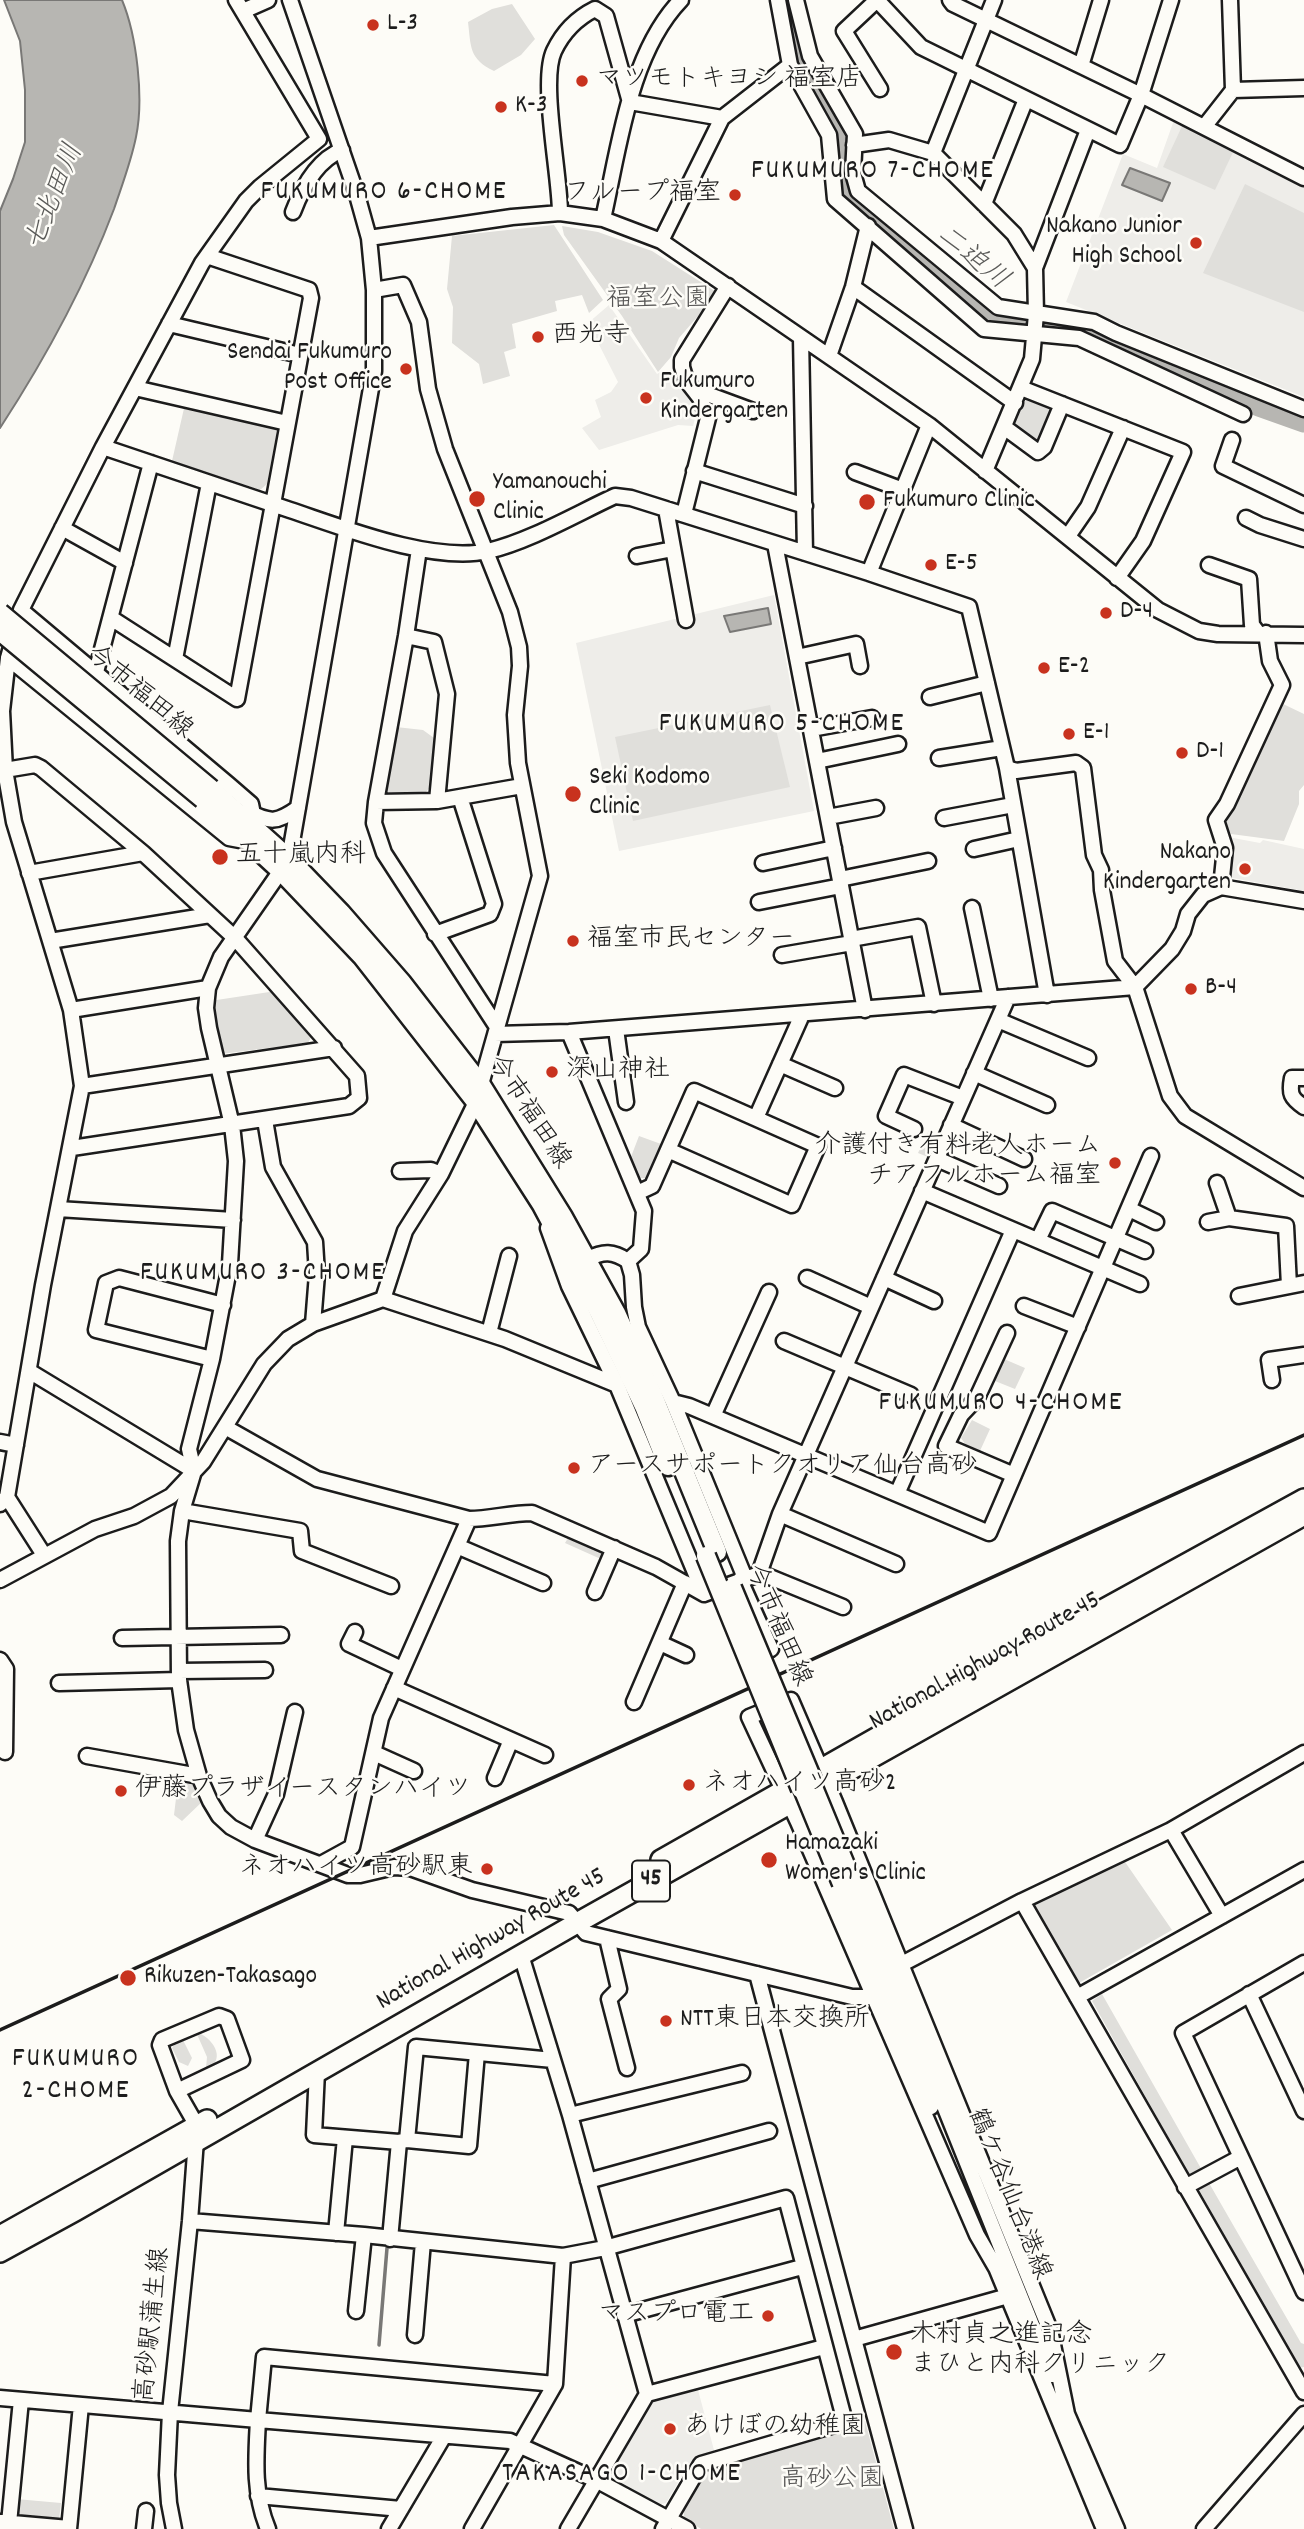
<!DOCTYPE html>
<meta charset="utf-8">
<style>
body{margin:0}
canvas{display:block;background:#fdfcf7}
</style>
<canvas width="1304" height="2529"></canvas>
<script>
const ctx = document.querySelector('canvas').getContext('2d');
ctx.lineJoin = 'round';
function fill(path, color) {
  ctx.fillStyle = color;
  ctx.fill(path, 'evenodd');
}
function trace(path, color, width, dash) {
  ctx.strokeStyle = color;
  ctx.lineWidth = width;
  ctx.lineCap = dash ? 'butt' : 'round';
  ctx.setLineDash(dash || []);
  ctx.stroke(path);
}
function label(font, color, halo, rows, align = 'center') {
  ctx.font = font + ' Dekko,"Klee One",sans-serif';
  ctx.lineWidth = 5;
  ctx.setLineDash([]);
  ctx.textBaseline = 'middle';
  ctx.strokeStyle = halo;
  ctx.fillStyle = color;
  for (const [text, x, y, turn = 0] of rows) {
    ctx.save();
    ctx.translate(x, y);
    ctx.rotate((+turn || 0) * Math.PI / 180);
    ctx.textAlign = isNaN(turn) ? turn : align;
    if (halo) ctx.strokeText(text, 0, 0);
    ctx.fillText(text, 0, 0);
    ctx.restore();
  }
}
const built = new Path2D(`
 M1174,120L1304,184V397L1066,302L1123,154L1157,168Z
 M609,305L657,374L664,370L679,381L697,411L693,426L678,425L599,450L582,428L601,417L595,400L611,392L618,382L588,323Z
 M774,595L814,811L619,851L576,643Z
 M1228,837L1260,843L1263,840L1304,849V891L1227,877L1232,853Z
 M697,2386L715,2454L689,2464L666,2503L657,2505L608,2479L606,2472L651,2397Z`);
const green = new Path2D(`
 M512,4L535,39L521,55L494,71C469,59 471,47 468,22L492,9Z
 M1184,122L1236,146L1215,190L1163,167Z
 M1245,184L1304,213V312L1203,273Z
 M554,225L603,300L589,313L582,295L555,301L557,311L512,324L516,348L504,352L510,376L483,384L479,364L452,343L453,307L447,289L452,236Z
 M562,226L598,232L652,251L718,293L679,338L671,357L658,372L622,316L564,235Z
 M1030,394L1059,406L1038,448L1008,427L1022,397Z
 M185,404L270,423L277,430L267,484L260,490L172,461Z
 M1281,703L1304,714V785L1299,791V804L1284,841L1231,834L1225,825L1251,774Z
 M770,705L790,787L633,821L615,737Z
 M396,727L423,730L434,738L433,784L425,793L387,792L381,788Z
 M276,991L313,1033L308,1043L221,1054L210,1001Z
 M929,1130L943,1137L933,1159L918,1153Z
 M639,1136L661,1144L648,1178H638L629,1162Z
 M1004,1359L1025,1368L1015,1389L995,1381Z
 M972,1420L990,1429L979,1453L968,1448L961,1438Z
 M571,1533L602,1546L605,1554L603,1560L565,1543Z
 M178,1782L194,1785L203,1801L182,1821L174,1815Z
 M1123,1859L1172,1930L1079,1983L1033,1905Z
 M1102,1994L1203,2172L1191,2178L1092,2001Z
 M196,2032C212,2037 227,2058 208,2069L206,2068L207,2057Z
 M177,2040H183L192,2058L188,2066L179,2062L172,2048Z
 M1209,2183L1301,2343L1304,2344V2367L1299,2368L1198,2188Z
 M865,2421L894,2529H701L684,2518V2507L708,2468Z
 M16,2499L61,2503L59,2520L15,2516Z`);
const water = new Path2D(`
 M4,0H122C137,36 144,99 136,137C131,162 122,185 114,209C85,286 45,359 0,428V211L13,179L25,142V90L20,41Z
 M1130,168L1170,183L1162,201L1122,185Z
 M768,608L771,624L730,632L724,616Z`);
const stream = new Path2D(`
 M379,2345L387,2248`);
const river = new Path2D(`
 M788,0L797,47L843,133L849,159V183L853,198L885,223L982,308L1000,319L1031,326L1099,333L1110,339L1129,356L1182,379L1207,384L1259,406L1304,422`);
const minor = new Path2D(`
 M290,0L357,195L369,238L374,290V371L289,859L221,957L208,988L206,1008L209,1028L232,1125L236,1161L230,1264L212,1359L189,1449L194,1471L182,1511L178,1541L179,1680L186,1730L199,1776L210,1801L219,1816L231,1827L255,1840L348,1875H360L394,1867L410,1868L472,1890L569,1913L586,1933L852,1997H872
 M778,0L790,65L829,135L835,199L984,329L1079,338L1243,414
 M796,0L810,56L855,134L853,173L858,191L998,307L1094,322L1116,333L1304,409
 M877,0L921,47L1120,145L1141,95L1171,0
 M877,0L844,31L880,89
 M950,0L953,4L1141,95L1304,178
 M1230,0L1233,90L1304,88
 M243,11L268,0
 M1081,66L1101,0
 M1204,127L1233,90
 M854,145L889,140L933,153L1014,234L1035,268L1036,314L1032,359L985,471
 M933,153L994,0
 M984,204L1026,99
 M293,212C302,188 317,160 342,150
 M560,213C560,175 540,81 554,51C563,32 577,18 595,9L606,16L630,102L722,118
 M603,219C619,149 629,54 681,0
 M369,238L512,217L560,213L603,219L661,241L929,425L1158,610L1199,631L1218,634L1304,635
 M661,241L722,118L790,65
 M1035,268L1088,130
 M853,287L1015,403
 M169,324L300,355
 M801,337L805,553
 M829,356L853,287L868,226
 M135,388L287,423
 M1021,388L1183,452L1143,541L1117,578
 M700,398L707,394L753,411
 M1004,427L1038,452L1044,447L1062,404
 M1232,440L1223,466L1304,505
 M103,447C165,468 228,489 290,510C344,528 432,563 488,551C530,541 576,514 615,496L631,498L869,573L969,607L1007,768L1016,771L1076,763L1083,768L1094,855L1101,870L1102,890L1115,961L1135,987L1170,1096L1185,1116L1304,1188
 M694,471L805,506
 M855,472L903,490
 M666,509L686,620
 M684,514L708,418L700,398L686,380L682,367V360L728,286
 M1246,518L1260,525L1304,539
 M62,528L125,563
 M1068,536L1088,507L1123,428
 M775,544L865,1010
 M419,549L406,636L376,802L374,823L384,853L497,1027
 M637,556L673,549
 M1209,565L1249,579L1252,625L1258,633
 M869,573L929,425
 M21,610L228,784L251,804L253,814
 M111,618L237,699L311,298L309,290L207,256
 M406,636L434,642L447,694L437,801
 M797,657L856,644L860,666
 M8,658L229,838L250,842
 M175,659L209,483
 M96,672L151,463
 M930,697L987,683
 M811,729L872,718
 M939,758L1002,748
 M817,761L898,744
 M1007,768L1047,995
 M5,770L35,765L41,768L143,853L235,938L357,1076L359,1098L349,1106L72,1148
 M376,802L437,801L522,786
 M247,811C270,823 277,823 298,808
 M828,817L876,808
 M944,818L1013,805
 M974,849L1019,839
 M763,863L834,848
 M29,873L143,853
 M840,879L928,861
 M1221,887L1225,848L1216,820L1227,804L1282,685L1270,661L1266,633
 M759,902L841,886
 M972,908L991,999
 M435,934L490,914L494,904L460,797
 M851,939L918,927L934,1004
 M50,941L210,915
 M782,955L852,943
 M71,1010L208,988
 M998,1020L1088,1058
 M616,1029L626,1102
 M569,1032L644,1211L641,1249L628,1261
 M495,1034L569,1032L1135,987L1172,949L1183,931L1188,914L1203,895L1221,887L1304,901
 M780,1064L835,1088
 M974,1073L1047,1105
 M1304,1078H1292C1289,1094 1291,1098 1304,1107
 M82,1086L334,1048
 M756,1118L802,1015
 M265,1120L273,1167L315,1242L317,1274L313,1324
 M951,1125L1024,1159
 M914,1129L886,1116L904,1075L963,1098
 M937,1159L999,1186
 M400,1171L431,1170L441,1174
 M1217,1183L1229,1218
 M922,1191L1140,1284
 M637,1193L652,1186L694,1091L818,1146L792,1205L668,1150
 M58,1209L233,1220
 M1129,1209L1156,1222
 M1208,1222L1229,1218L1286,1226L1289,1286
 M548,1228L569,1286L617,1385L704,1594
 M1038,1240L1052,1211L1145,1251
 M588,1259C603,1251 613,1251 628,1261L632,1275L634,1307L638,1327L673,1402L745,1578
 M807,1278L871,1307
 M884,1278L934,1301
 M1239,1296L1304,1283
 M383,1299L505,1339L617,1385
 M1024,1306L1078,1327
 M489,1333L509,1256
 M1007,1333L977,1398L961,1415L946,1446L1014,1475
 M784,1341L911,1395
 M212,1359L96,1330L106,1283L119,1278L223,1305
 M29,1371L194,1471
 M1272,1380L1269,1360L1304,1355
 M673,1402L689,1406L989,1533L1151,1156
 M713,1416L769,1292
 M225,1427L317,1479L469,1519C490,1519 510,1513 532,1513L656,1567L704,1594L759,1574L780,1514L1008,997
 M0,1442L16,1445
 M897,1494L1013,1230
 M7,1497L44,1555
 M0,1504L7,1497L43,1285L82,1086L71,1010L14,822L5,770L2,711L8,658L21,610L103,447L202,263L246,201L260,187L319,139L236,0
 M182,1511L300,1531L302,1551L391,1586
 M780,1514L896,1564
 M457,1546L543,1583
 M760,1573L843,1607
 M0,1580L95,1529L134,1516L171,1496L203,1462L264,1364L288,1339L313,1324L383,1299L405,1231L441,1174L476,1102L540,876L518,763L515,715L520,666L519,647L510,612L445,449L428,389L419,322L403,285L374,290
 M740,1580L771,1649
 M595,1592L614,1548
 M355,1632L349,1644L402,1669
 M122,1638L281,1635
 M660,1643L686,1655
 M0,1660L6,1669L5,1752
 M179,1671L265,1670
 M59,1683L179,1680
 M394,1688L545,1755
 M634,1702L685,1583
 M374,1753L414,1771
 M87,1756L199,1776
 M495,1778L511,1740
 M255,1840L276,1794L295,1712
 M321,1864L352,1847L381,1718L469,1519
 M853,1879L1052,2375
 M840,1884L931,2107
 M1022,1901L1304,2392
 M1222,1916L1171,1830L1304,1753
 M607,1938L619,1989L609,1999L627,2068
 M521,1955L570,2115L647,2394L824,2347
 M1304,1963L1183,2033L1304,2292
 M900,1965L1022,1901L1171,1830
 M757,1974L854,2339
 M1249,1994L1304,2111
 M1077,1997L1304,1870
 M477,2053L469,2146L407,2140L416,2047L553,2060
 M317,2071L314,2135L399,2142
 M570,2115L742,2073
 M588,2181L769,2131
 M1185,2187L1241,2157
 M190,2221L364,2235L563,2256L605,2248L786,2198L845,2422L701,2464L663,2529
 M336,2233L345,2138
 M390,2239L399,2142L406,2140
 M995,2265L1104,2529
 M999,2273L977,2235L798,1822L749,1717L791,1700L835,1802L1050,2330L1067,2414
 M356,2311L364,2235
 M624,2315L802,2267
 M415,2335L423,2242
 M0,2398L258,2420L264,2357L555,2384
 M1064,2407L1117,2529
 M258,2496L401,2509
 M1,2522L69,2528
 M9,2523L21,2400
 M69,2529L81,2405
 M144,2529L146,2511
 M174,2529L169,2503L167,2475L170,2412L190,2221L197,2126L177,2091L160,2045L162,2040L219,2016L227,2019L242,2060L177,2091
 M268,2529C253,2493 256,2458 258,2420L510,2441L596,2480L687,2529
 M389,2529L444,2436
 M472,2529L555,2384L563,2256
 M568,2529L647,2394
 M905,2529L854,2339L1008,2296
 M1204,2529L1304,2414`);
const major = new Path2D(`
 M211,789L289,859L341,913L402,983L481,1085L563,1217L616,1313L652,1393L717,1552
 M203,799L281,871L362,956L476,1102L542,1205L600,1314L644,1406L668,1466`);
const highway = new Path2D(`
 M661,1860L1084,1620L1304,1499
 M0,2236L207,2120
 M0,2252L75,2211L577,1923L1304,1515`);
const rail = new Path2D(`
 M0,2030L1304,1435`);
const minorBridge = new Path2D(`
 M813,1782L853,1879
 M801,1789L840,1884`);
const majorBridge = new Path2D(`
 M0,613L211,789
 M0,631L203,799
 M706,1556L801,1789
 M732,1588L813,1782`);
const markers = [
 [373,25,7,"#c8321e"],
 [582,81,7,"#c8321e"],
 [501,107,7,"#c8321e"],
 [735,195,7,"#c8321e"],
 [1196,243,7,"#c8321e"],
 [538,337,7,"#c8321e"],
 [406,369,7,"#c8321e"],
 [646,398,7,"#c8321e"],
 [477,499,9,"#c8321e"],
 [867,502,9,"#c8321e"],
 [931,565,7,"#c8321e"],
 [1106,613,7,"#c8321e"],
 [1044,668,7,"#c8321e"],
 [1069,734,7,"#c8321e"],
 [1182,753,7,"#c8321e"],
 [573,794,9,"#c8321e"],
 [220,857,9,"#c8321e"],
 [1245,869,7,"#c8321e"],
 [573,941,7,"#c8321e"],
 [1191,989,7,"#c8321e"],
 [552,1072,7,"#c8321e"],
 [1115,1163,7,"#c8321e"],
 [574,1468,7,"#c8321e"],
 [689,1785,7,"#c8321e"],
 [121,1791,7,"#c8321e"],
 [769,1860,9,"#c8321e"],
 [487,1869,7,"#c8321e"],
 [128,1978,9,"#c8321e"],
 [666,2021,7,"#c8321e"],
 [768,2316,7,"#c8321e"],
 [894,2352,9,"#c8321e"],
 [670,2429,7,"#c8321e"]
];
const shields = [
 [651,1881,38]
];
const shieldNames = [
 ["45",651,1881]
];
const poiNames = [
 ["L-3",387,25],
 ["マツモトキヨシ 福室店",596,81],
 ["K-3",515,107],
 ["フループ福室",721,195,"right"],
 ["Nakano Junior",1182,228,"right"],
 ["High School",1182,258,"right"],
 ["西光寺",552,337],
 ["Sendai Fukumuro",392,354,"right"],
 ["Post Office",392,384,"right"],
 ["Fukumuro",660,383],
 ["Kindergarten",660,413],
 ["Yamanouchi",493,484],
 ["Clinic",493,514],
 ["Fukumuro Clinic",883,502],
 ["E-5",945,565],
 ["D-4",1120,613],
 ["E-2",1058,668],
 ["E-1",1083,734],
 ["D-1",1196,753],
 ["Seki Kodomo",589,779],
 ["Clinic",589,809],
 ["Nakano",1231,854,"right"],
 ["Kindergarten",1231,884,"right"],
 ["五十嵐内科",236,857],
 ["福室市民センター",587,941],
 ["B-4",1205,989],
 ["深山神社",566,1072],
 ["介護付き有料老人ホーム",1101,1148,"right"],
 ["チアフルホーム福室",1101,1178,"right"],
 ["アースサポートクオリア仙台高砂",588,1468],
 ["ネオハイツ高砂2",703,1785],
 ["伊藤プラザイースタンハイツ",135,1791],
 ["Hamazaki",785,1845],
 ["Women's Clinic",785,1875],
 ["ネオハイツ高砂駅東",473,1869,"right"],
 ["Rikuzen-Takasago",144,1978],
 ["NTT東日本交換所",680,2021],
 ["マスプロ電工",754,2316,"right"],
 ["木村貞之進記念",910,2337],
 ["まひと内科クリニック",910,2367],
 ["あけぼの幼稚園",684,2429]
];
const parkNames = [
 ["福室公園",658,301],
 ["高砂公園",832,2481]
];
const streetNames = [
 ["今市福田線",138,694,40],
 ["今市福田線",527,1113,57],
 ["今市福田線",776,1626,67],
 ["National Highway Route 45",986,1663,-29],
 ["National Highway Route 45",492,1941,-30],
 ["鶴ケ谷仙台港線",1007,2195,68],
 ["高砂駅蒲生線",155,2325,-84]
];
const neighbourhoodNames = [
 ["FUKUMURO 7-CHOME",873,173],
 ["FUKUMURO 6-CHOME",384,194],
 ["FUKUMURO 5-CHOME",782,726],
 ["FUKUMURO 3-CHOME",263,1275],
 ["FUKUMURO 4-CHOME",1001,1405],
 ["FUKUMURO",76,2061],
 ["2-CHOME",76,2093],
 ["TAKASAGO 1-CHOME",622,2476]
];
const waterNames = [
 ["七北田川",57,198,-68],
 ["二迫川",971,260,39]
];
fill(built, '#eeede9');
fill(green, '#e0dfdb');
fill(water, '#b7b6b2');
trace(water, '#797876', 2);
trace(stream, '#797876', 3.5);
trace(river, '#b7b6b2', 21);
trace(minor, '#1c1c1c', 19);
trace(major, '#1c1c1c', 23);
trace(highway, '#1c1c1c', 24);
trace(minor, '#fdfcf7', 14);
trace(major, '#fdfcf7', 18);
trace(highway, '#fdfcf7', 19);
trace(rail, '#1c1c1c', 3.5);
trace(minorBridge, '#1c1c1c', 19, []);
trace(majorBridge, '#1c1c1c', 23, []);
trace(minorBridge, '#fdfcf7', 14);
trace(majorBridge, '#fdfcf7', 18);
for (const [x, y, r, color] of markers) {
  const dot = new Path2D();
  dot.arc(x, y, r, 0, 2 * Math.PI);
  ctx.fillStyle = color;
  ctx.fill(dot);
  trace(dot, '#fdfcf7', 2.5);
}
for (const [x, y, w] of shields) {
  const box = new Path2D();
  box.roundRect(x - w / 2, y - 20.5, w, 41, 5);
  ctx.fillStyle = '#fdfcf7';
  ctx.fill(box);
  trace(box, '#1c1c1c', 2);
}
label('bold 24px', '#1c1c1c', null, shieldNames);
label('26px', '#1c1c1c', '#fdfcf7', poiNames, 'left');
label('26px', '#575655', '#fdfcf7', parkNames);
label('26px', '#1c1c1c', '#fdfcf7', streetNames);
ctx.letterSpacing = '2px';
label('28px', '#1c1c1c', '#fdfcf7', neighbourhoodNames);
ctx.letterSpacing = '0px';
label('italic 28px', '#5a5a58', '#fdfcf7', waterNames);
</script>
